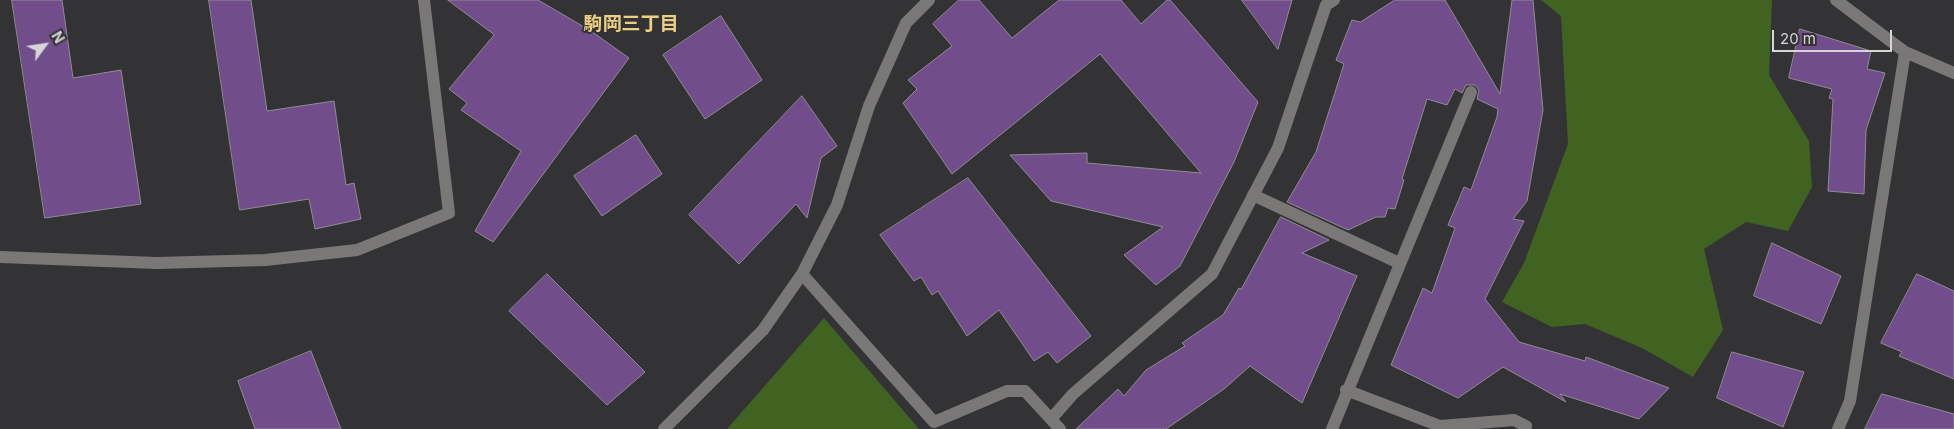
<!DOCTYPE html>
<meta charset="utf-8">
<style>
body{margin:0}
#map{position:relative;width:1954px;height:429px;overflow:hidden;background:#333235;font-family:Inter,sans-serif}
canvas{display:block}
.north{position:absolute;left:20px;top:20px;width:50px;height:50px;-webkit-text-stroke:4px #333235;paint-order:stroke;rotate:59deg;font-size:14px;font-weight:700;line-height:20px;text-align:center;color:#d7d6d7}
.north::after{content:'';display:block;margin:auto;width:18px;height:22px;background:#d7d6d7;clip-path:polygon(50% 0,100% 100%,50% 72%,0 100%)}
.scale{position:absolute;left:1772px;top:30px;width:120px;height:22px;box-sizing:border-box;border:2px solid #d7d6d7;border-top:0;padding-left:6px;font-size:15px;line-height:18px;white-space:nowrap;color:#d7d6d7;-webkit-text-stroke:4px #333235;paint-order:stroke}
</style>
<div id="map">
<canvas width="1954" height="429"></canvas>
<div class="north">N</div>
<div class="scale">20 m</div>
</div>
<script>
const ctx = document.querySelector('canvas').getContext('2d');
ctx.lineJoin = 'round';
function fill(path, color) {
  ctx.fillStyle = color;
  ctx.fill(path, 'evenodd');
}
function trace(path, color, width, dash) {
  ctx.strokeStyle = color;
  ctx.lineWidth = width;
  ctx.lineCap = dash ? 'butt' : 'round';
  ctx.setLineDash(dash || []);
  ctx.stroke(path);
}
function label(font, color, halo, rows, align = 'center') {
  ctx.font = font + ' Inter,"Noto Sans JP",sans-serif';
  ctx.lineWidth = 4;
  ctx.setLineDash([]);
  ctx.textBaseline = 'middle';
  ctx.strokeStyle = halo;
  ctx.fillStyle = color;
  for (const [text, x, y, turn = 0] of rows) {
    ctx.save();
    ctx.translate(x, y);
    ctx.rotate((+turn || 0) * Math.PI / 180);
    ctx.textAlign = isNaN(turn) ? turn : align;
    if (halo) ctx.strokeText(text, 0, 0);
    ctx.fillText(text, 0, 0);
    ctx.restore();
  }
}
const green = new Path2D(`
 M1541,0H1772L1769,75L1809,141L1812,187L1788,231L1746,222L1704,249L1723,330L1693,377L1642,348L1585,324L1552,327L1502,302L1524,263L1568,144L1561,16Z
 M824,318L919,429H727Z`);
const building = new Path2D(`
 M12,0H62L73,78L121,70L141,204L45,218Z
 M209,0H251L267,111L334,101L346,185L354,183L361,219L315,229L309,199L240,210Z
 M448,0H538L591,31L629,58L493,242L475,231L521,151L461,110L467,103L449,89L494,35Z
 M959,0H979L1012,38L1059,0H1121L1141,24L1167,0H1170L1258,102L1234,162L1180,266L1156,285L1124,255L1163,227L1051,201L1010,155L1087,153V163L1201,173L1100,54L952,174L903,103L917,89L908,80L952,46L933,24Z
 M1242,0H1292L1278,49Z
 M1395,0H1445L1500,94L1512,0H1533L1543,110L1527,201L1513,219L1524,221L1485,299L1519,342L1585,361L1586,357L1669,388L1639,419L1560,394L1566,402L1503,367L1458,398L1391,365L1423,288L1432,293L1455,228L1448,225L1464,187L1471,190L1497,117L1498,109L1477,99L1479,90L1475,85H1466L1462,93L1455,89L1447,105L1427,99L1402,179L1404,180L1395,209L1388,208L1385,217H1376L1348,230L1287,202L1316,152L1344,64L1336,60L1352,20L1360,22Z
 M721,16L762,80L705,119L663,55Z
 M1800,29L1871,51L1867,69L1885,73L1866,130L1864,194L1828,191L1833,99L1829,98L1832,89L1789,78Z
 M802,96L837,146L821,158L807,218L796,204L739,264L689,215Z
 M636,135L662,174L602,216L574,176Z
 M968,178L1091,336L1057,363L1048,352L1034,361L999,310L967,336L938,291L932,295L921,277L914,281L880,235Z
 M1281,217L1329,240L1302,253L1357,276L1302,403L1250,366L1224,389L1166,429H1076L1118,389L1124,396L1146,370L1185,346L1182,343L1223,315L1239,288L1241,289Z
 M1772,243L1841,276L1821,324L1754,296Z
 M547,274L645,372L607,405L509,311Z
 M1917,274L1954,291V379L1899,356L1902,352L1881,343Z
 M311,351L341,429H255L238,381Z
 M1732,352L1804,372L1783,427L1717,398Z
 M1882,394L1954,414V429H1865Z`);
const minor = new Path2D(`
 M1836,0L1905,52L1954,73
 M1253,195L1399,263
 M0,257L157,263L265,260L357,250L449,213L424,0
 M802,274L934,422L1007,391H1025L1060,429
 M1346,390L1440,426L1514,420L1526,426L1525,429
 M1051,419L1073,394L1212,274L1278,148L1326,5L1334,0
 M664,429L763,330L802,274L837,205L869,106L906,23L929,0
 M1332,429L1471,92
 M1838,429L1850,401L1905,52`);
const neighbourhoodNames = [
 ["駒岡三丁目",631,24]
];
fill(green, '#406322');
fill(building, '#714d8b');
trace(building, '#8f8d91', 1);
trace(minor, '#7a7877', 12);
label('bold 19px', '#ebd084', '#333235', neighbourhoodNames);
</script>
